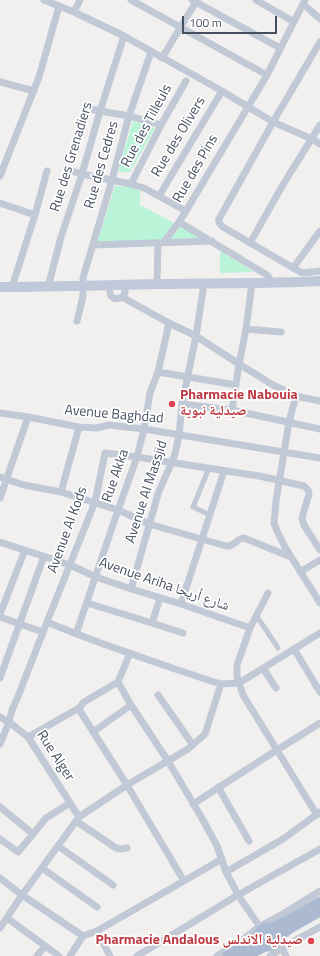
<!DOCTYPE html>
<meta charset="utf-8">
<style>
body{margin:0}
#map{position:relative;width:320px;height:956px;overflow:hidden;background:#f2efef;font-family:"Titillium Web",sans-serif}
canvas{display:block}
.scale{position:absolute;left:182px;top:16px;width:95px;height:18px;box-sizing:border-box;border:2px solid #454f5f;border-top:0;padding-left:5px;font-size:12px;line-height:14px;white-space:nowrap;color:#454f5f;-webkit-text-stroke:3px #fff;paint-order:stroke}
</style>
<div id="map">
<canvas width="320" height="956"></canvas>
<div class="scale">100 m</div>
</div>
<script>
const ctx = document.querySelector('canvas').getContext('2d');
ctx.lineJoin = 'round';
function fill(path, color) {
  ctx.fillStyle = color;
  ctx.fill(path, 'evenodd');
}
function trace(path, color, width, dash) {
  ctx.strokeStyle = color;
  ctx.lineWidth = width;
  ctx.lineCap = dash ? 'butt' : 'round';
  ctx.setLineDash(dash || []);
  ctx.stroke(path);
}
function label(font, color, halo, rows, align = 'center') {
  ctx.font = font + ' "Titillium Web","Noto Naskh Arabic",sans-serif';
  ctx.lineWidth = 3.5;
  ctx.setLineDash([]);
  ctx.textBaseline = 'middle';
  ctx.strokeStyle = halo;
  ctx.fillStyle = color;
  for (const [text, x, y, turn = 0] of rows) {
    ctx.save();
    ctx.translate(x, y);
    ctx.rotate((+turn || 0) * Math.PI / 180);
    ctx.textAlign = isNaN(turn) ? turn : align;
    if (halo) ctx.strokeText(text, 0, 0);
    ctx.fillText(text, 0, 0);
    ctx.restore();
  }
}
const green = new Path2D(`
 M133,121L155,128L130,172H118Z
 M115,186L133,187L140,191V205L174,223L162,240L97,243Z
 M181,226L200,238L171,239Z
 M220,251L254,272L220,273Z`);
const pedestrian = new Path2D(`
 M209,468L193,507L210,515
 M256,615L278,648`);
const minor = new Path2D(`
 M44,0L74,12L124,36L222,91L273,122L312,139L320,144
 M131,0L267,75
 M192,0L280,48
 M256,0L294,22
 M303,4L320,19
 M74,12L80,0
 M320,42L273,122L219,219C218,223 220,224 223,227L302,273L320,271
 M162,58L197,0
 M0,82L34,91
 M87,108L100,111L129,116L161,125
 M68,170L82,174L131,184L144,188L186,211
 M0,176L39,77L59,6
 M131,184L161,125L186,81
 M159,196L222,91
 M0,203L35,215
 M179,222L267,275L273,283
 M164,242L179,222L186,211L267,75L305,0
 M250,243L284,183L320,125
 M93,245L212,241
 M293,268L320,231
 M157,284L158,243
 M109,285C110,289 109,293 111,296C116,301 124,298 125,292C125,291 125,286 125,285
 M12,287L35,215L47,171
 M48,287L61,237L82,174L100,111L124,36
 M122,297L169,323L196,336L239,364L273,385L296,396L320,401
 M77,321L83,296V278L112,180L129,116L151,52
 M246,329L281,332
 M158,372L236,385
 M296,396L289,422L276,501L274,523L277,531L285,547L320,603
 M182,404L232,410L320,429
 M232,410L239,364L246,329L252,283
 M0,413L28,417L79,427L97,428L109,425L144,429L320,458
 M0,477L24,485L61,492L118,510L149,524L226,546C234,547 237,538 244,538L291,557
 M61,492L79,427
 M0,498L28,417
 M0,542L70,565L96,577L131,589L181,604L250,628
 M300,572L320,560
 M131,589L158,494L163,482L172,462L175,454L179,435L182,404L196,336L204,283
 M268,593L250,628L237,665V677L243,695L317,815
 M87,603L152,623L183,633
 M181,604L224,471
 M0,614L25,550
 M0,617L43,632
 M47,622C101,645 158,663 214,682L221,684
 M152,623L160,598
 M76,634L118,510L137,457L144,429L150,393L158,372L169,323
 M294,649L320,692
 M130,653L118,682L84,702L80,707V711L127,785L184,881
 M263,668L276,688
 M0,678L44,556
 M118,682L131,705L168,761L203,820L217,846L226,872L234,887L238,895L262,930
 M158,695L193,745
 M0,717L9,722L28,737L44,762L79,817
 M93,732L131,705
 M28,737L79,708
 M0,744L9,722L12,710L17,699L47,622L95,502L105,453L137,457L259,476L304,486L308,490L309,494L303,514L302,518L304,525L320,550
 M218,787L249,841
 M193,804L277,750L320,723
 M0,807L33,834L18,852L0,839
 M76,821L116,848L121,849L127,848
 M33,834L46,818L70,803
 M58,846L113,885
 M42,868L97,907
 M226,872L283,839L320,812
 M0,878L22,895L83,936
 M7,918L59,956
 M0,928L22,895L79,817L127,785L188,749L205,734L221,684L239,683L320,633
 M97,931L110,956
 M277,938L286,956
 M37,956L45,946
 M70,956L83,936L97,931L222,859
 M137,956L238,895L320,849
 M217,956L245,938L260,926L281,915L320,891
 M270,956L296,940L320,927`);
const secondary = new Path2D(`
 M0,287C53,287 106,285 158,284C212,283 266,284 320,281`);
const primary = new Path2D(`
 M259 937a9 9 0 1 1 18 0a9 9 0 1 1-18 0Z
 M272,928L286,922L320,902
 M277,938L290,928L320,911
 M228,956L249,944L259,935
 M245,956L265,946`);
const markers = [
 [172,404,4,"#e0444e"],
 [311,941,4,"#e0444e"]
];
const streetNames = [
 ["Rue des Tilleuls",147,126,-62],
 ["Rue des Olivers",179,137,-59],
 ["Rue des Grenadiers",72,157,-73],
 ["Rue des Cedres",102,165,-74],
 ["Rue des Pins",196,169,-60],
 ["Avenue Baghdad",114,415,5],
 ["Rue Akka",116,476,-71],
 ["Avenue Al Massjid",147,492,-72],
 ["Avenue Al Kods",68,530,-70],
 ["Avenue Ariha شارع أريحا",164,585,19],
 ["Rue Alger",55,756,57]
];
const healthNames = [
 ["Pharmacie Nabouia",180,396],
 ["صيدلية نبوية",180,412],
 ["Pharmacie Andalous صيدلية الاندلس",303,941,"right"]
];
fill(green, '#b9f4d8');
trace(pedestrian, '#c1c9d6', 5);
trace(minor, '#c1c9d6', 7);
trace(secondary, '#c0c9da', 10);
trace(primary, '#acbad1', 11);
for (const [x, y, r, color] of markers) {
  const dot = new Path2D();
  dot.arc(x, y, r, 0, 2 * Math.PI);
  ctx.fillStyle = color;
  ctx.fill(dot);
  trace(dot, '#fff', 1.5);
}
label('14px', '#454f5f', '#fff', streetNames);
label('bold 14px', '#be3a42', '#fff', healthNames, 'left');
</script>
